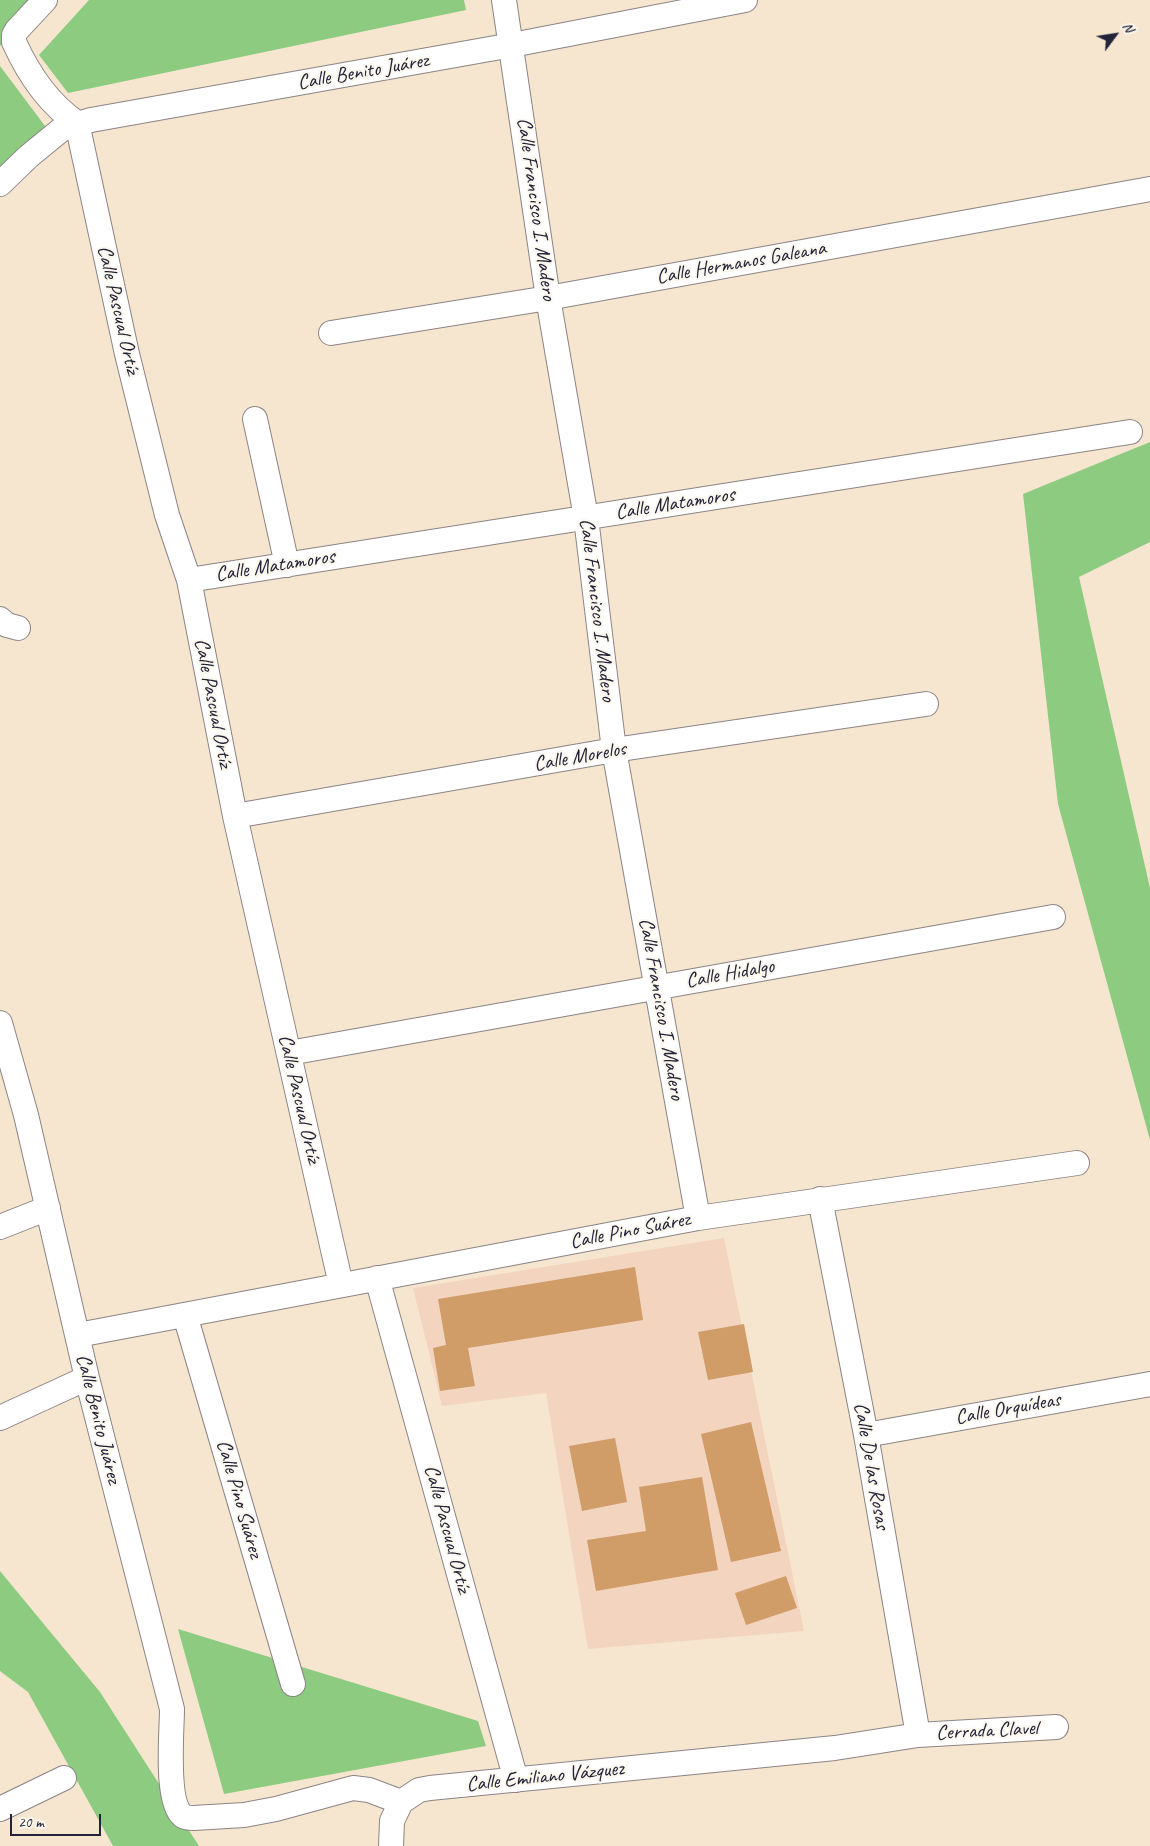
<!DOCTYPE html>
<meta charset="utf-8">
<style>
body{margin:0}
#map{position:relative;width:1150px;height:1846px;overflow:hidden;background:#f6e6cf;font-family:Caveat,sans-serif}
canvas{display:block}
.north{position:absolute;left:1090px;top:10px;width:50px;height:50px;-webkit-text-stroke:4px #fbf7ec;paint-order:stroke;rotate:59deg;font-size:14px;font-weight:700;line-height:20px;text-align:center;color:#22223b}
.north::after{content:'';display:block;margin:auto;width:18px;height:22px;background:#22223b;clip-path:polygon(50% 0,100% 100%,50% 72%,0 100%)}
.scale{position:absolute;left:10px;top:1814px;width:91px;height:22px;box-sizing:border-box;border:2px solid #22223b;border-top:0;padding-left:6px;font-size:15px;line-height:18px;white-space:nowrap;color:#22223b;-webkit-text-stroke:4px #fbf7ec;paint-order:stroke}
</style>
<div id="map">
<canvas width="1150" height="1846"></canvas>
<div class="north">N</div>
<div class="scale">20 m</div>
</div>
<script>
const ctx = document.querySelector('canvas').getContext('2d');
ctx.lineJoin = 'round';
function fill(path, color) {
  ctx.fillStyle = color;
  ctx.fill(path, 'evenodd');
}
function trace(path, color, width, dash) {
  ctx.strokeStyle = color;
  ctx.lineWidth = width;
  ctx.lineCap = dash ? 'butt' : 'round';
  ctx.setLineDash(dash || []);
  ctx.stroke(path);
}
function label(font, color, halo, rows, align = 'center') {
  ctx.font = font + ' Caveat,sans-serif';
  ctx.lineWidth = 4;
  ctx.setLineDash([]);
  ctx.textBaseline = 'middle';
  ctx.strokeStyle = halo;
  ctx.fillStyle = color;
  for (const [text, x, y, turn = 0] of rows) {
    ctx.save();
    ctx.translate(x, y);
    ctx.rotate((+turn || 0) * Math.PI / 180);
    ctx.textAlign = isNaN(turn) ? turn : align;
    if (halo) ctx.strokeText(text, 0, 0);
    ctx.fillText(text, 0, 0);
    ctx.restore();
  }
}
const built = new Path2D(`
 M724,1238L804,1631L588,1649L546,1393L442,1406L413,1288Z`);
const green = new Path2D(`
 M0,0H44L0,46Z
 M89,0H464L466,10L68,93L39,55Z
 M0,66L51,134L0,185Z
 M1150,442V542L1079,577L1150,888V1140L1058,804L1023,494Z
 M0,1571L100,1692L199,1846H113L28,1692L0,1671Z
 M178,1629L478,1721L486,1746L224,1794Z`);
const building = new Path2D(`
 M635,1267L643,1320L468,1348L475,1386L440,1391L433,1348L446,1345L438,1299Z
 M744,1324L753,1372L708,1380L698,1332Z
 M751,1422L781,1551L731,1562L701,1434Z
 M615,1438L627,1502L582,1511L569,1446Z
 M702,1477L718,1570L596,1591L587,1540L646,1531L639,1487Z
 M786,1576L797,1608L746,1625L735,1593Z`);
const minor = new Path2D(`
 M45,0L17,30L14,35V42C28,73 49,104 77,123
 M504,0L548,298L586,518L614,750L698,1218
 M77,123L127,354L167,515L189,580L235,816L341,1285
 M0,184L29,156L62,129L91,120L512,45L745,0
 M331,333L548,298L1150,189
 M255,419L287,565
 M189,580L1130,432
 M0,619L7,625L18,628
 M235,816L614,750L926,704
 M0,1023L26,1115L87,1378L172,1709C172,1731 165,1802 183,1816C186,1818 190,1818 194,1818L244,1815L276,1809L353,1788L369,1790L401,1802L419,1790L430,1788L835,1748L918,1735L1056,1727
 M289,1053L1053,917
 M820,1199L866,1435L918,1735
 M0,1227L48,1208
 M377,1278L516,1780
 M185,1315L293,1684
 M78,1335L698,1218L1077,1163
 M0,1418L87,1378
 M866,1435L1150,1384
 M0,1809L64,1778
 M391,1846L392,1821L401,1802`);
const streetNames = [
 ["Calle Benito Juárez",363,72,-10],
 ["Calle Francisco I. Madero",536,209,82],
 ["Calle Hermanos Galeana",741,263,-10],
 ["Calle Pascual Ortíz",118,310,77],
 ["Calle Matamoros",675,504,-9],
 ["Calle Matamoros",275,566,-9],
 ["Calle Francisco I. Madero",597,610,83],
 ["Calle Pascual Ortíz",213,703,79],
 ["Calle Morelos",580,757,-10],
 ["Calle Hidalgo",730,974,-10],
 ["Calle Francisco I. Madero",661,1009,80],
 ["Calle Pascual Ortíz",299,1099,77],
 ["Calle Pino Suárez",630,1231,-11],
 ["Calle Orquídeas",1008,1409,-10],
 ["Calle Benito Juárez",98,1419,76],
 ["Calle De las Rosas",871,1466,80],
 ["Calle Pino Suárez",239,1499,74],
 ["Calle Pascual Ortíz",447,1529,75],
 ["Cerrada Clavel",987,1731,-3],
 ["Calle Emiliano Vázquez",545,1777,-6]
];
fill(built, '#f3d4bf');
fill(green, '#8dcb81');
fill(building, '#d09c68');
trace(minor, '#8c8485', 26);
trace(minor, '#fff', 24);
label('21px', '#22223b', '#fbf7ec', streetNames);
</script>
